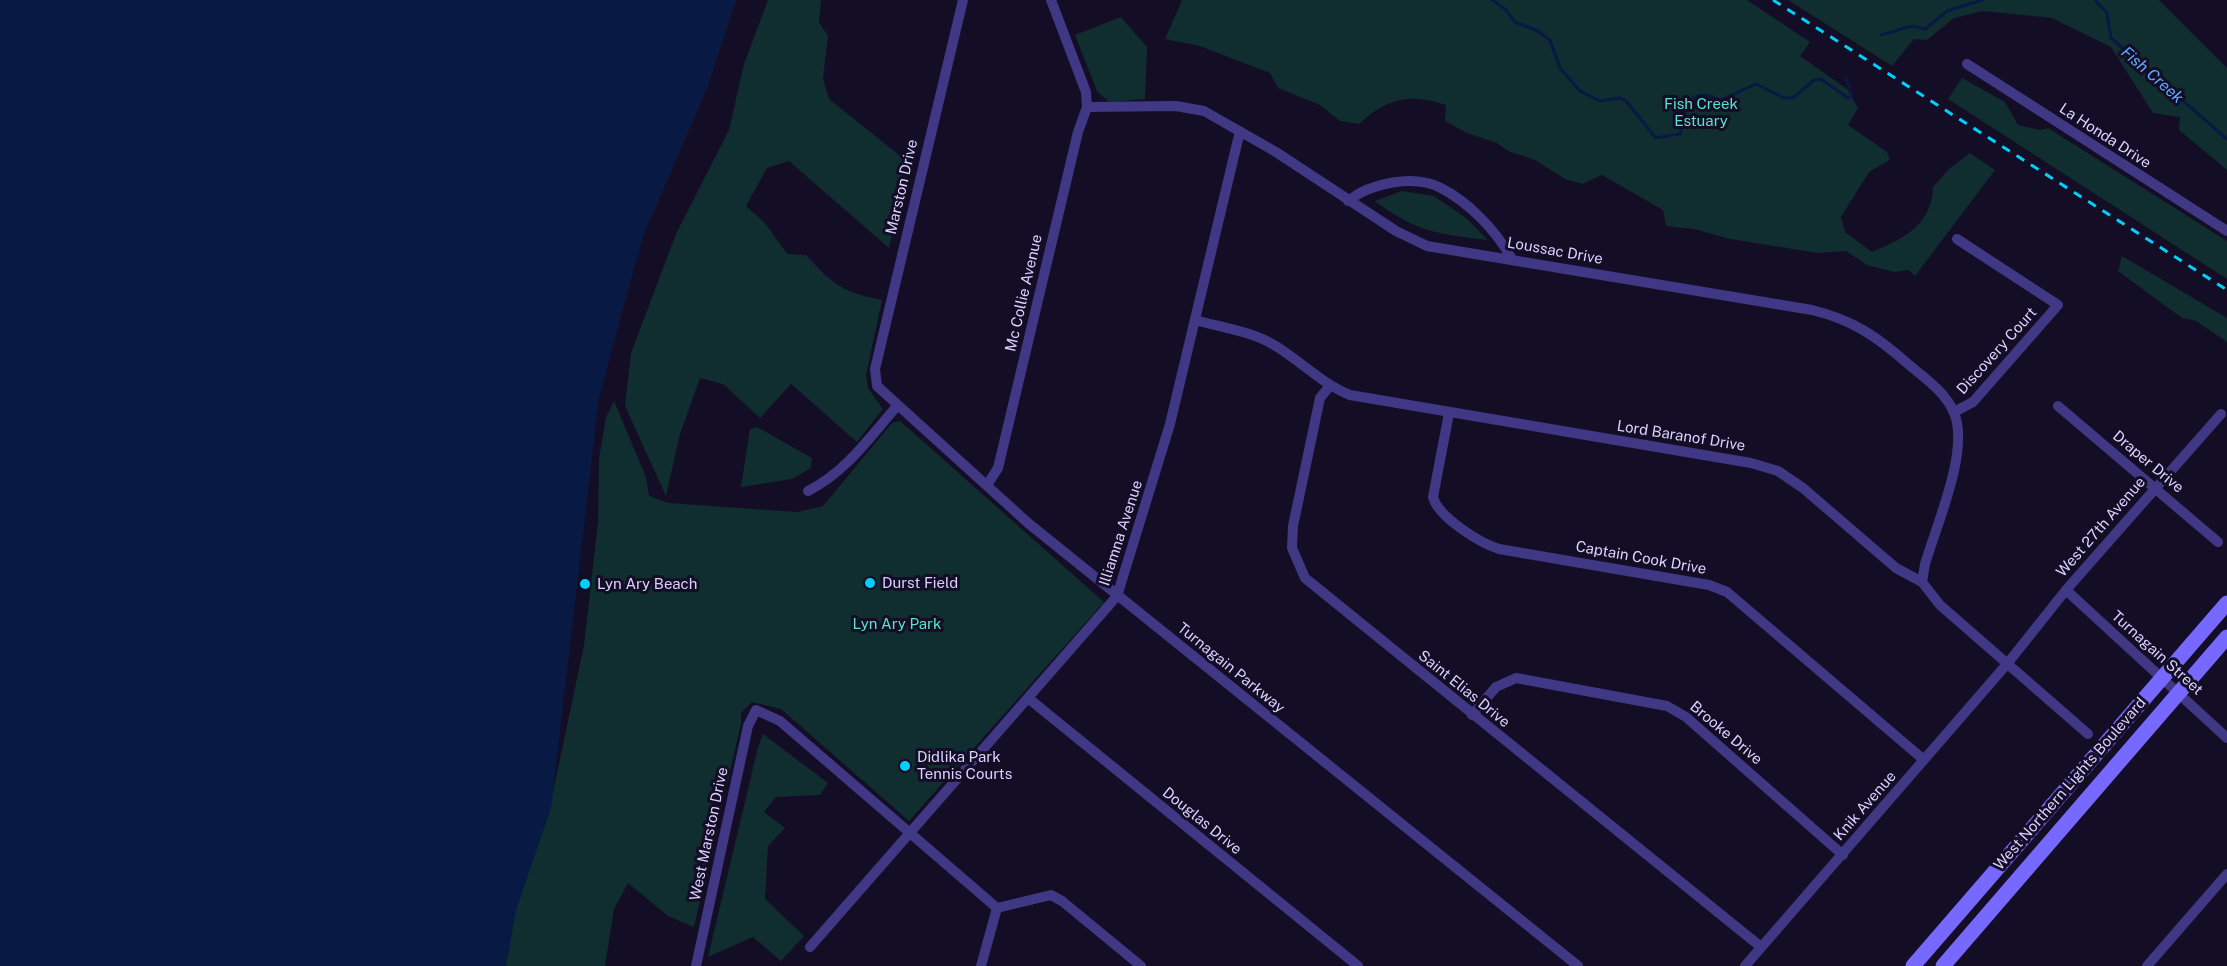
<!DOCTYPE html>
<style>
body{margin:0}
canvas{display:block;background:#130d25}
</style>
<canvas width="2227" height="966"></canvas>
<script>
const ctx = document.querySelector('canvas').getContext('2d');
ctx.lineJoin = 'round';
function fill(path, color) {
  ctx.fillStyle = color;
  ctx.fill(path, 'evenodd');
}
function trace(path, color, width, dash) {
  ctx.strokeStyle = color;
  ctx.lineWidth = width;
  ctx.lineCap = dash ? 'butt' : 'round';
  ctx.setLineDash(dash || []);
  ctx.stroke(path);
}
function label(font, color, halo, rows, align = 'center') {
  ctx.font = font + ' "Public Sans",sans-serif';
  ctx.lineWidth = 6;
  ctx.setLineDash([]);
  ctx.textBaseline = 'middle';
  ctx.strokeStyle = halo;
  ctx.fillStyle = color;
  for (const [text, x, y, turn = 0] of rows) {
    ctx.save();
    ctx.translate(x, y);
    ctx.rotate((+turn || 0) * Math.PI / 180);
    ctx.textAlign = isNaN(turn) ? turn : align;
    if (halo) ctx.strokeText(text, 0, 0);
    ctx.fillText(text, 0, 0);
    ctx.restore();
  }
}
const green = new Path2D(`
 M736,0L707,88L643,236L596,397L552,797L584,645L598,523L599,459L606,417L614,401L646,477L649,496L669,503L739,508L797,512L823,506L892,423L900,421L1104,602L909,821L781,709L752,702L741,713V724L694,927L668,916L628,883L614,909L605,966H133Z
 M768,0H821L819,22L828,36L823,78L829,99L909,163L889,248L789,161L767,168L746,206L765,223L787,254L806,255C834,285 840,291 882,300L866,375L868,388L883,409L857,442L791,384L760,418L723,384L700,378L680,434L666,496L625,406L631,353L676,234L729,130L744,64Z
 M1182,0H1747L1810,42L1800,56L1847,89L1858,108L1848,125L1887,152L1890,160L1869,172L1841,217L1845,232L1872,252C1903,239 1932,225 1933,187L1949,169L1970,153L1995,170L1915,276L1909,270L1894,272L1867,265L1846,251L1818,253L1730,239L1694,229L1666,226L1663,210L1602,175L1582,184L1565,179L1535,160L1508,151L1497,143L1467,133L1445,121L1446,105C1409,93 1387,98 1359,124L1340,121L1320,105L1278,88L1270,73L1200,46L1165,39Z
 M1788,0H2159L2227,68V170L2179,130L2180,117L2153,113L2111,47L2052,18L1983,11L1954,18L1927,40L1914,39L1892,66Z
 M1121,17L1147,47L1145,99L1109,102L1097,91L1075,35Z
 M1962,78L2005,102L2018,125L2040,130L2048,128L2227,241V279L1948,99Z
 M1402,191L1434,196L1466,218L1488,240C1440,235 1414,231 1375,201Z
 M2122,256L2227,318V342L2196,321L2182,318L2118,271Z
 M757,427L812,458L811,468L792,479L741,487L750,429Z
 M763,734L828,783L820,795L776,797L764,812L785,828L768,846L765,899L804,936L781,961L753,937L708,957L758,747Z`);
const water = new Path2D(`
 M0,0H736L707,88L643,236L599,398L551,808L516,910L506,966H0Z`);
const stream = new Path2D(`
 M1492,0L1505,9L1515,22L1536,30L1550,40L1560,68L1580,91L1600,101L1620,98L1626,101L1656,138L1680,134L1687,104C1699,91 1707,95 1721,100L1756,84L1784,98H1793L1814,80L1821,79L1848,98L1852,96L1846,78
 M2095,0L2107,13L2111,38L2227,139
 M1881,35L1912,26L1925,29L1947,11L1982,0`);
const street = new Path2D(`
 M963,0L875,369L877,386L1028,523L1578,966
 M1967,64L2227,231
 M1087,107L1176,106L1204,111L1276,152L1396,231L1427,246L1812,310C1853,320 1876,336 1907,363C1924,378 1946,392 1954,413C1970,450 1936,526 1925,564L1922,582
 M1348,201C1370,183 1414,174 1441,188C1470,203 1496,231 1512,259
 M1195,320C1220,327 1251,331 1274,345C1301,361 1322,384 1350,395L1751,463L1778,471L1803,488L1896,568L1922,582L1940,605L2088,734
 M1329,387L1320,398L1293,526L1292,548L1305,578L1761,947
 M2058,406L2218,542
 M1954,412L1973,402L2058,305L1957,239
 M1449,413L1433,497C1438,517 1480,543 1499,549L1709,585L1727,592L1924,760
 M987,485L998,468L1078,132L1087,107L1086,92L1051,0
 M808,491C846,472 870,437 897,406
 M2066,590L2227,738
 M1028,698L1358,966
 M1472,715L1496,687L1516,678L1667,706L1686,717L1843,855
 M997,908L1051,895L1062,901L1141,966
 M810,947L1117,596L1170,424L1240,131
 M696,966L748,726L756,710L780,721L997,908
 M981,966L997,908
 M1745,966L2007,664L2066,590L2221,414
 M2147,966L2227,874`);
const secondary = new Path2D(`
 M1913,966L2227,603
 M1943,966L2227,637`);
const rail = new Path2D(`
 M1773,0L2227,290`);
const markers = [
 [870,583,6,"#00d0fc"],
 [585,584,6,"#00d0fc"],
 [905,766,6,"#00d0fc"]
];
const parkNames = [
 ["Fish Creek",1701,104],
 ["Estuary",1701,121],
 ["Lyn Ary Park",897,624]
];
const streetNames = [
 ["La Honda Drive",2105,136,33],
 ["Marston Drive",902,187,-77],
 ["Loussac Drive",1555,251,10],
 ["Mc Collie Avenue",1024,293,-77],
 ["Discovery Court",1997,351,-48],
 ["Lord Baranof Drive",1681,436,9],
 ["Draper Drive",2148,462,40],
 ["West 27th Avenue",2101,527,-49],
 ["Illiamna Avenue",1121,533,-72],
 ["Captain Cook Drive",1641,558,10],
 ["Turnagain Street",2157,653,42],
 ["Turnagain Parkway",1231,668,39],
 ["Saint Elias Drive",1464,689,39],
 ["Brooke Drive",1726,733,40],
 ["West Northern Lights Boulevard",2070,784,-49],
 ["Knik Avenue",1865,806,-49],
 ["Douglas Drive",1202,821,39],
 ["West Marston Drive",709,834,-78]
];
const poiNames = [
 ["Durst Field",882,583],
 ["Lyn Ary Beach",597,584],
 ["Didlika Park",917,757],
 ["Tennis Courts",917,774]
];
const waterNames = [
 ["Fish Creek",2152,75,41]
];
fill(green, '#102d2f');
fill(water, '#081943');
trace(stream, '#081943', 3);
trace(street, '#403785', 10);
trace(secondary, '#7768ff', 15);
trace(rail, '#00d0fc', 3, [9, 8]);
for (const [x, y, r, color] of markers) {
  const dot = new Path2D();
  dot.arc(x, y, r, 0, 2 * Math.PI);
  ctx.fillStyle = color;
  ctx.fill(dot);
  trace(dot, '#130d25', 2);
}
label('15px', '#58e4cc', '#130d25', parkNames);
label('15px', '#dad1ff', '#130d25', streetNames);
label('15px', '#dad1ff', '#130d25', poiNames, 'left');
label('italic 16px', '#5fa9ff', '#130d25', waterNames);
</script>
